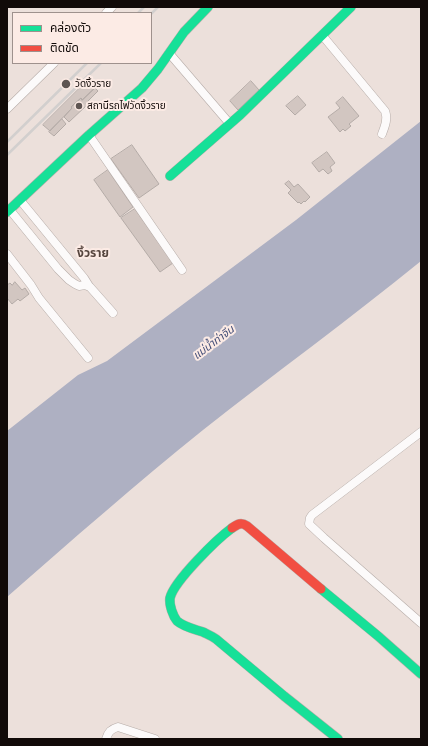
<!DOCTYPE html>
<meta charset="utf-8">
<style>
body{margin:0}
#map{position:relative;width:428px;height:746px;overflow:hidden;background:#ece0db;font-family:"DM Sans","Noto Sans Thai",sans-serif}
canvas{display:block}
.frame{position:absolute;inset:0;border:8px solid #110a08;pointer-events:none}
.legend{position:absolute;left:12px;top:12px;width:140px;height:52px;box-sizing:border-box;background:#fcebe5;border:1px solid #9e918d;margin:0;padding:5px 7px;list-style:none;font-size:12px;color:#110a08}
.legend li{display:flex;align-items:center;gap:8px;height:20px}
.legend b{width:20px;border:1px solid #9e918d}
</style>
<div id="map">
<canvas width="428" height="746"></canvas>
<div class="frame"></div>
<ul class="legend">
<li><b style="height:5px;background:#16e098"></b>คล่องตัว</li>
<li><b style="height:5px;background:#f24e42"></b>ติดขัด</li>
</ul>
</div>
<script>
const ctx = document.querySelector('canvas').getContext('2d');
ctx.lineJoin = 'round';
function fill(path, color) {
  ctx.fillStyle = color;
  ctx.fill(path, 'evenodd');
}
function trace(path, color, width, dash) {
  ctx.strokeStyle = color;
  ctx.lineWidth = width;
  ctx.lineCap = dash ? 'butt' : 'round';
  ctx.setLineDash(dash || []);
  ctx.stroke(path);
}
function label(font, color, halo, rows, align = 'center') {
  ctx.font = font + ' "DM Sans","Noto Sans Thai",sans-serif';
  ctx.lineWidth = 4;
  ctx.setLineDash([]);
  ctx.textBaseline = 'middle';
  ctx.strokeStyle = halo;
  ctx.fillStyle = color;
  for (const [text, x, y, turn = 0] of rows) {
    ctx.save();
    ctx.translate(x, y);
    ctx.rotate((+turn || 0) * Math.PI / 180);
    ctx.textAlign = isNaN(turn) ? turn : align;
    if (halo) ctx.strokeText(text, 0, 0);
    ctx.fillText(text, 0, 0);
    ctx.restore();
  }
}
const water = new Path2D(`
 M421,121V261C350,319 275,373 203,430C136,484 72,540 7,597V431L78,375L107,361L296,220Z`);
const building = new Path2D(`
 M89,79L96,86L95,88L82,100L81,98L71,107L72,108L50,131L43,125Z
 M251,81L259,90L238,110L230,101Z
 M95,88L98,91L86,103L87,105L69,122L64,117L72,108L71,107L81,98L82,100Z
 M298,96L306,105L295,115L286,106Z
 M343,97L359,116L349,124L351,126L345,131L343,129L340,132L328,117L340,108L336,103Z
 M62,119L66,124L54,136L49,132Z
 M132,145L159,184L139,198L111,159Z
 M327,152L335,163L330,167L332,171L328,174L323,169L319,172L312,163Z
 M108,170L133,207L120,217L94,180Z
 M289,181L294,187L298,184L310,197L305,202L304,201L301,204L299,202L298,203L288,193L291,190L285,184Z
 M135,209L173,263L160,272L121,218Z
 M15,282L22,290L25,288L29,294L20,301L18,299L12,304L7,298V285L10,283L12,285Z`);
const street = new Path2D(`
 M106,13L112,7
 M322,35L385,111C388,119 385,126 382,134
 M169,53L230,124
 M7,109L54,63
 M89,135L182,270
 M20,200L84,278L89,286
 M10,210L58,269L69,280L75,284L79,286L85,285L90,287L113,313
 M7,254L31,285L39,298L88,358
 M421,432L312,515L310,518L309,524L324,538L421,623
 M106,739C108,732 111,729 118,727L155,739`);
const fast = new Path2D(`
 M170,176L240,115L351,7
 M7,212L89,135L142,88L158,69L184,32L208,7
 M232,528C217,539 174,581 170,598C169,605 173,616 177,621C184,627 194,629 203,632C207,634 212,636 216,639L284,696L338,739
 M321,589L378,636L421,674`);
const jam = new Path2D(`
 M232,528C238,524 241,522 247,526L321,589`);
const rail = new Path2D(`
 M138,13L144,7
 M151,14L158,7
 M7,142L87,63
 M7,155L101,63`);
const markers = [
 [66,84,5,"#5e5552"],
 [79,106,4,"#5e5552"]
];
const poiNames = [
 ["วัดงิ้วราย",75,84],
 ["สถานีรถไฟวัดงิ้วราย",87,106]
];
const waterNames = [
 ["แม่น้ำท่าจีน",214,343,-37]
];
const quarterNames = [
 ["งิ้วราย",93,254]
];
fill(water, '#aeb0c2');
fill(building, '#d2c6c1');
trace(building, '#b4aba7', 1);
trace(street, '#b6aca8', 9);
trace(fast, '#b6aca8', 10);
trace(jam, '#b6aca8', 10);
trace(street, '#fcfafa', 8);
trace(fast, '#16e098', 9);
trace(jam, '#f24e42', 9);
trace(rail, '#d2cfce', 2.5);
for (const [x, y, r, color] of markers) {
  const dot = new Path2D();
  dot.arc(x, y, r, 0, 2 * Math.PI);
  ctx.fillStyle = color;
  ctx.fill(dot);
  trace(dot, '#fcebe5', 1.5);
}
label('10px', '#110a08', '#fcebe5', poiNames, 'left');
label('italic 11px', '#414c77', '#fcebe5', waterNames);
label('bold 12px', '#57463f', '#fcebe5', quarterNames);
</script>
